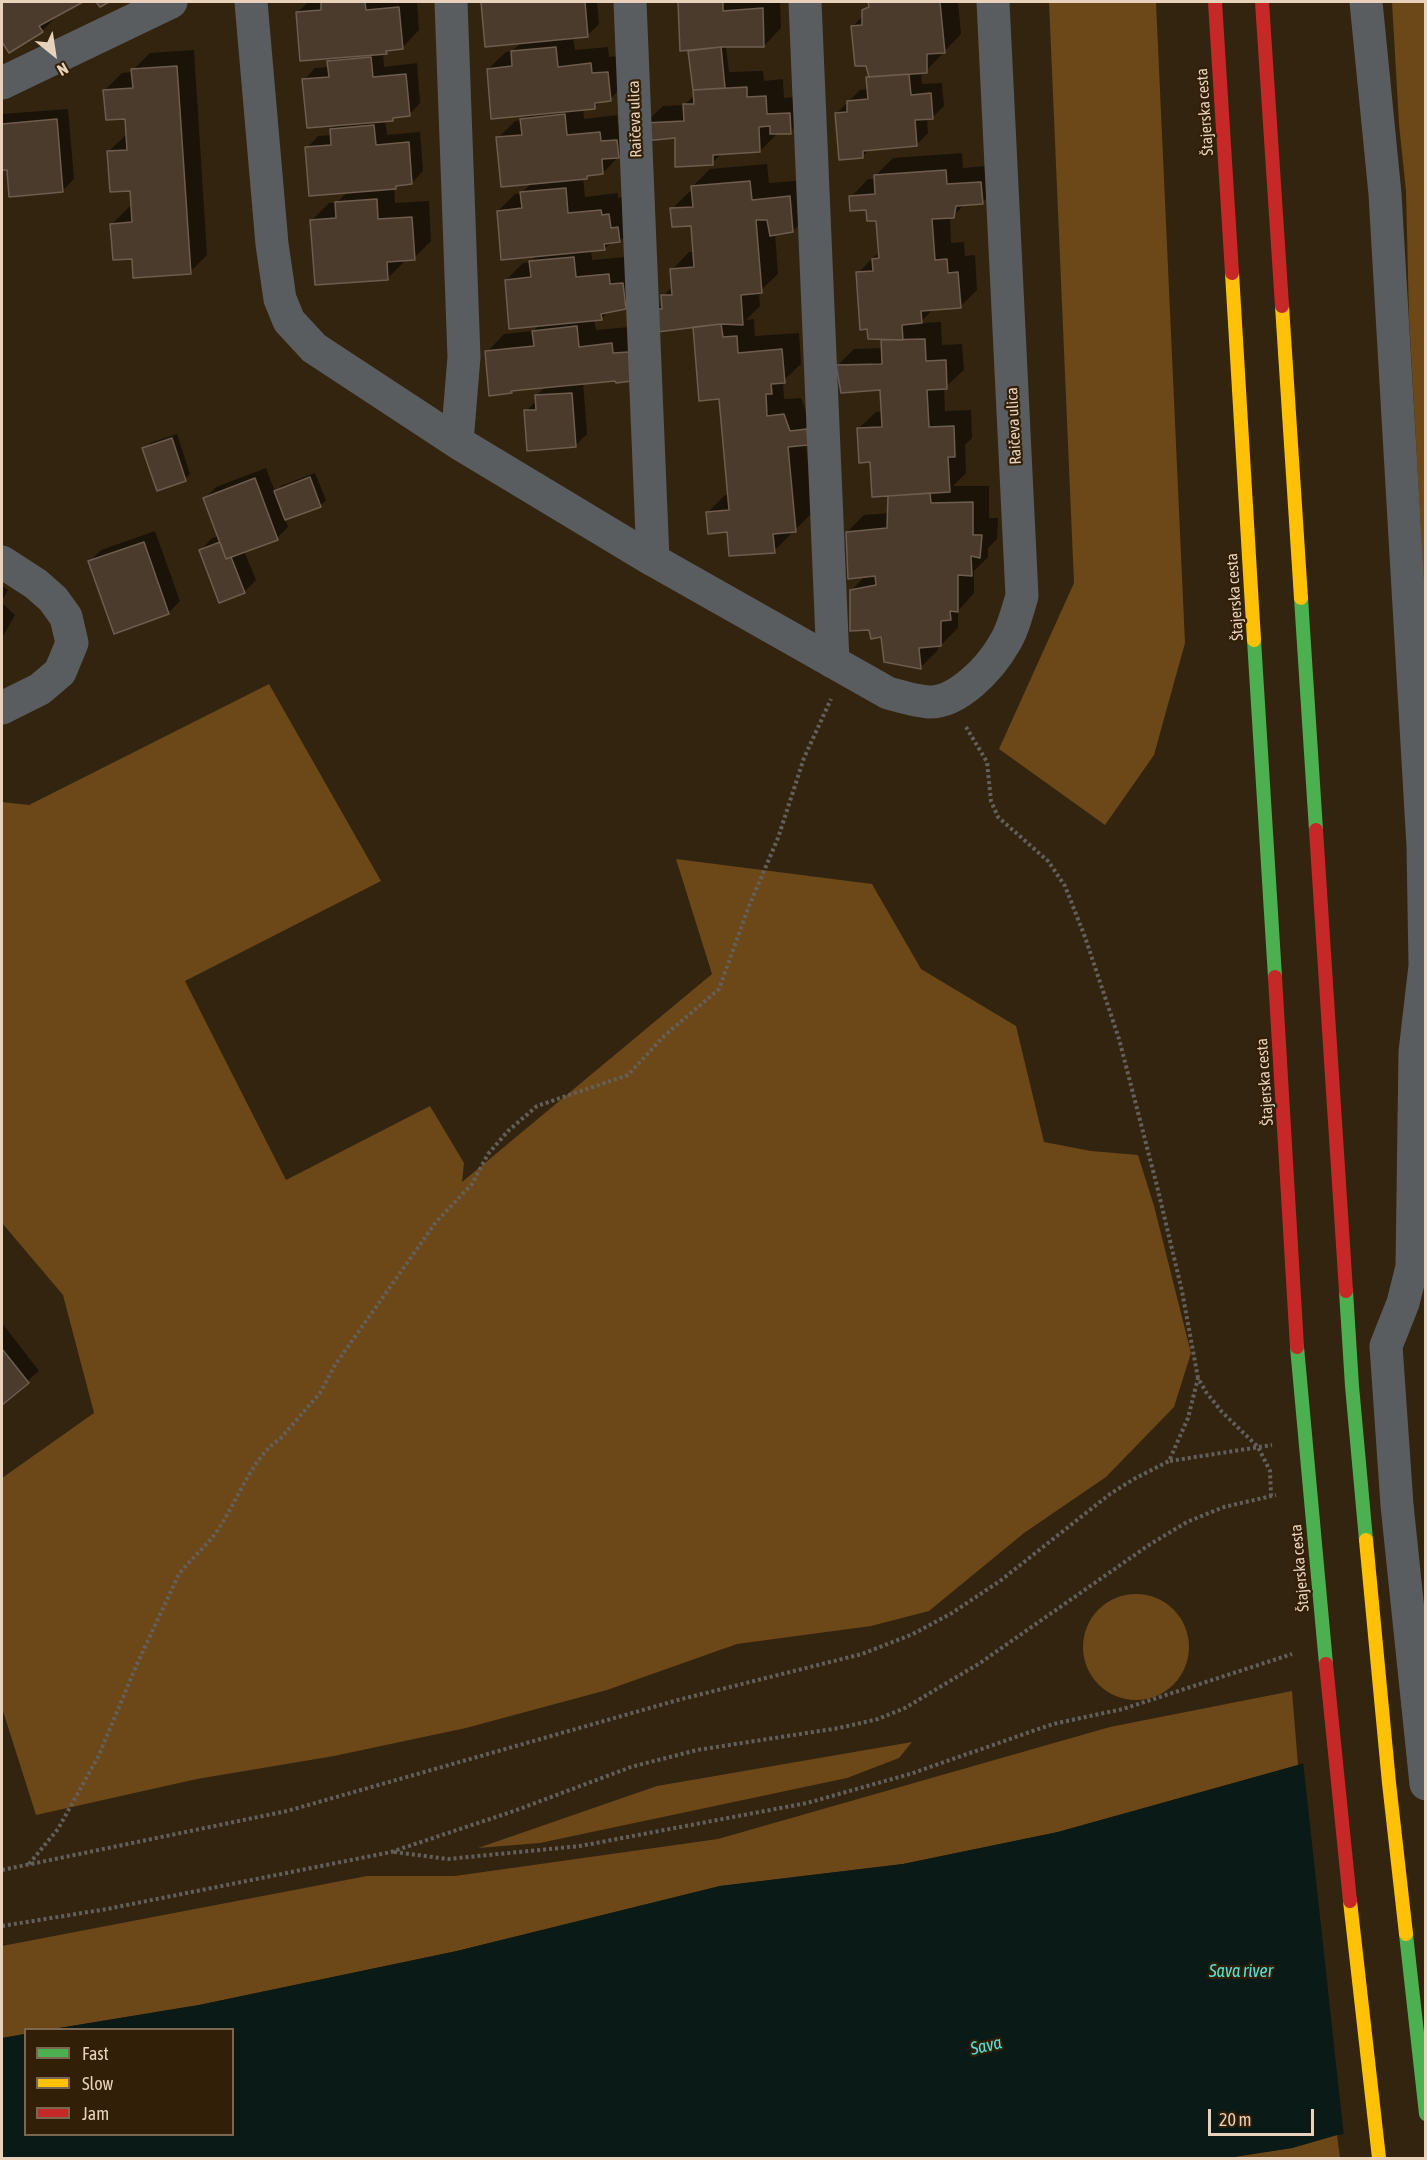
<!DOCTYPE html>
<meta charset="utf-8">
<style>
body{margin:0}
#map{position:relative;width:1427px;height:2160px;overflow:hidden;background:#332410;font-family:"Asap Condensed",sans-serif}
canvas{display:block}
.frame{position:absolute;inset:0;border:3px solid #e8d2bb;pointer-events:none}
.legend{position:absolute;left:24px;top:2028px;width:210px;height:108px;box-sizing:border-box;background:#321f07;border:2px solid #7b674f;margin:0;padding:8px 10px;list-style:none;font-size:18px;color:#e8d2bb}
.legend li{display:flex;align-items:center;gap:12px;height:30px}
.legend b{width:30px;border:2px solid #7b674f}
.north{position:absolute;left:24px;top:24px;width:60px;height:60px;-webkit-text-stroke:4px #321f07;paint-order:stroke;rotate:150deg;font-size:16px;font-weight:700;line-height:24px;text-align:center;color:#e8d2bb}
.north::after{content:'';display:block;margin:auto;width:21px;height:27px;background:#e8d2bb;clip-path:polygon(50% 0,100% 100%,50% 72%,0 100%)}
.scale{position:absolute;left:1208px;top:2109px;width:106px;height:27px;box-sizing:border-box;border:3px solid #e8d2bb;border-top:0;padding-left:8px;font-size:18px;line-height:21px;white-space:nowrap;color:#e8d2bb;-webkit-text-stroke:4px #321f07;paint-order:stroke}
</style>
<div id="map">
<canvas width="1427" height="2160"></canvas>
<div class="frame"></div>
<ul class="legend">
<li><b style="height:8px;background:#4caf50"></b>Fast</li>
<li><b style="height:8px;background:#ffc107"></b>Slow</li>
<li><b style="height:8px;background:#c62828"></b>Jam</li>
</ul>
<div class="north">N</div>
<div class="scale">20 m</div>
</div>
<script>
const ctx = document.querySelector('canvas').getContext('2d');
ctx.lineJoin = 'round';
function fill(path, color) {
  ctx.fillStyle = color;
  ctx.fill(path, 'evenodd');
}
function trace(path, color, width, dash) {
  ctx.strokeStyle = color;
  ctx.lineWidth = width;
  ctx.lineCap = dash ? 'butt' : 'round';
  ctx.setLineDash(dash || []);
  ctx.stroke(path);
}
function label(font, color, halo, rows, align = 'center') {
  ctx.font = font + ' "Asap Condensed",sans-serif';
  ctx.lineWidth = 4.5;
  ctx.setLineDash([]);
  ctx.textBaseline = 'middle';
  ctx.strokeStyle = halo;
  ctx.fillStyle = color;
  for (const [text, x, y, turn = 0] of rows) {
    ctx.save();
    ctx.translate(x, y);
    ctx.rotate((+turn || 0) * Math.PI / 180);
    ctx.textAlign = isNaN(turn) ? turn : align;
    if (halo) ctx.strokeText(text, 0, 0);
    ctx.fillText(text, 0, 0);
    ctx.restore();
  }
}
const green = new Path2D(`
 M1049,2H1156L1185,643L1154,755L1105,825L999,749L1074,583Z
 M1392,2H1425V603L1409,317L1406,191L1399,124Z
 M269,684L381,881L185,981L286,1180L430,1106L464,1163L462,1182L712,974L676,859L872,884L921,969L1016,1026L1044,1142L1091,1151L1138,1155L1154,1206L1191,1353L1174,1407L1106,1477L1024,1533L929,1611L871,1626L737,1644L607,1690L466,1728L334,1756L197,1779L36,1815L2,1708V1478L94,1413L63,1295L2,1223V802L29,805Z
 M1083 1647a53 53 0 1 1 106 0a53 53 0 1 1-106 0Z
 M1292,1691L1298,1765L1058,1832L903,1864L720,1886L457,1951L199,2005L53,2029L26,2030L25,2034L2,2038V1946L367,1876H455L718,1839L1110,1727Z
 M912,1742L899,1758L847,1778L540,1843L478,1848L657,1786Z
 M1337,2135L1340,2158H1227L1292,2148Z`);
const water = new Path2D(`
 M1425,1726V2125L1337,2135L1292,2148L1227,2158H2V2038L25,2034L26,2134H232V2030L53,2029L199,2005L457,1951L720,1886L903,1864L1058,1832L1298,1765Z`);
const pier = new Path2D(`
 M1426,1723V2128L1344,2137L1303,1761Z`);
const shadow = new Path2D(`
 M2,2H80L59,14L42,31L9,51L2,39Z
 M308,2H417L419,30L402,48L389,49L383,53L384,67L417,63L420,103L409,115L396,116L393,119L385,120L387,135L420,132L423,171L412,183L399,184L394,187L395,203L429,201L431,241L414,258L404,259V262L387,279L312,220L329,203H336L348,192L307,148L318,136L332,135L331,129L336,124L304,80L315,68L329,67V61L333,57L297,13Z
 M482,2H597L599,24L588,35L573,37L575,50L608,47L609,57L625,55L627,82L610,99L601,100L595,107L583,108L584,119L617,115L618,125L634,124L635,139L603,173L590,174L583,178L585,197L618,193V198L626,197L637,224L620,241L612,242L604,249L591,250L592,260L626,257L642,291L625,308L609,311L601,319L594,320L596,330L629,327L646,335L616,379L583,382L587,434L575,446L526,411L537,400L536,396L546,386L514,389L511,392L487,352L504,334L533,331L540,325L506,280L523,263L530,262L537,255L498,211L515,194L521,193L532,183L498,138L515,121L522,120L528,114L488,69L506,52L512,51L522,42L486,45Z
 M680,2H780L781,28L764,46H726L729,72L763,71L764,81L783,79L784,98L806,96L807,115L790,132L777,134L760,151L722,153L712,163L676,137L645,123L663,106L684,105L695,95L690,51L693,48L682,49Z
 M870,2H958L961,34L926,71L921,72L922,84L942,83L944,106L933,117L927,118L928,133L917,144L871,148L863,156L837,113L860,90L868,89L867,78L870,75L853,26L864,15V10L870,4Z
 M194,50L207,255L190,272L133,257L112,224L129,207H133L132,189L108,152L127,134L126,117L105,90L122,73L133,72V70L150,53Z
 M68,109L74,179L62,191L8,168L2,169V114Z
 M962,153L963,168L998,165L999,185L982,203L965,204L953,216H950L951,243L964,242L965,256L975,255L977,290L960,307L934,308L920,323L941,322L942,345L962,344L964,370L944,388L945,411L971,410L972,438L965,445L966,473L953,486H989V518H998L997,539L988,548V557L974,571V593L958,611V628L941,645H937L938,650L921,667L882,635L870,628L851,591L866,575L847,532L864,515L889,513L890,494L872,461L858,429L876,412L883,411L882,389L837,366L854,349L882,348V338L858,273L875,256L880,254L877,219L867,208L851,197L868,179H876V175L893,158Z
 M767,164L769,183L807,180L810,214L793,231L775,233L778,274L759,292L760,306L746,320L754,319L755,336L799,333L801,364L783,381L784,399L801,398L807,414L806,444L812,513L795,530L791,531V534L774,551L728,530L708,512L725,495H729L721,398L695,325L657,310L663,303V296L673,286L672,270L689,252H695L693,224L672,209L689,192L693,191V186L710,169Z
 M177,434L190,474L185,479L144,449L150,443Z
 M266,468L275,492L281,486L315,473L326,500L320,506L285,519L288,527L277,538L244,551L256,580L244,592L201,550L212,538L219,536L205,498L216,487Z
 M155,531L180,601L169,612L115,632L89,562L101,550Z
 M2,586L8,590L2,601Z
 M2,603L15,615L2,638Z
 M2,1323L39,1371L2,1403Z`);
const building = new Path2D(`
 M2,2H83L39,26L43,32L9,53L2,42Z
 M96,2H109L100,7Z
 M321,2H365L366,10L399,7L403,49L386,51L387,54L300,61L296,12L321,10Z
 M481,2H585L588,37L485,47Z
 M678,2H723V11L763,8L764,47H721L680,51Z
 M868,2H940L945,53L927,54V73L869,77L866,66H855L851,26L862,25V10L869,7Z
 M556,47L558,67L591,63L592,73L608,72L611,101L595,103V109L491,119L487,69L512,66L511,51Z
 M721,47L725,88L693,90L688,51Z
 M371,57L373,77L406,74L410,116L393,118V121L307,128L302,79L329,77L327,61Z
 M177,66L191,274L133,278L132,259L113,260L110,224L132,222L130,191L110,192L107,151L127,150L125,119L106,120L103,90L133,88L131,69Z
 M909,74L911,95L931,93L933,119L915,120L917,146L863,151V158L839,160L835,113L847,112V101L868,99L866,77Z
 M747,87V97L766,96L767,114L790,113L791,134H770V126L759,127L760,152L713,155V165L675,167V138L645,141L644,123L684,121L683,104H694L693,90Z
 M565,114L567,135L600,132L601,141L617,140L619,158L602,159L603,174L587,176V179L501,187L496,137L522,135L520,119Z
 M57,119L63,192L9,197L7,170H2V124Z
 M374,125L376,145L409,142L412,184L396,186V189L309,196L305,147L331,145L330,129Z
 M946,170L947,184L981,182L983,204L956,206L954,218L932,219L935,260L947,259L948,273L958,272L961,308L921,311L922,323L902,325L903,340L868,339L867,329L860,330L856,272L873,271L872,259L879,258L876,221H867L866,210L850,211L849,196L875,194L874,175Z
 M750,181L752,200L790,196L793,232L770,236L767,220H756L762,293L741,295L743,325L721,324L657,332L656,309H662L661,295H672L670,269L694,267L691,226L672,227L670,208L693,207L691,186Z
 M566,188L568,213L601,210L602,215L609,214L611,228L618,227L620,242L604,244L605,250L501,260L497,211L522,208L520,192Z
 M377,199L378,219L412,217L415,260L387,262L388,280L315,285L310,220L336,218L335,202Z
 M574,257L576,277L609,274L610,284L623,283L626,309L601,314L602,320L509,329L505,280L531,277L529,261Z
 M721,324L723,337L737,336L738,353L782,349L785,383L771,384L772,394H766L767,416L784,414L790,431L807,429L808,445L788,447L796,532L773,534L775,553L729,556L727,532L708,534L706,512L729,510L719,399L699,401L693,327Z
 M577,326L579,347L612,343L613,353L629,352L632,381L616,383L615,381L511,391L512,393L489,396L485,351L534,346L532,331Z
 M925,339L926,361L946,360L947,389L927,390L929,427L954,426L955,457H948L950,492L872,497L870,462L859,463L857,428L882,427L880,390L841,393L836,365L882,364L881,340Z
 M572,393L576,447L527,451L524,410H536L535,395Z
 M172,438L186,481L157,491L142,448Z
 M310,477L321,507L285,520L274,491Z
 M255,478L278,540L226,559L203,498Z
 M930,493L931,503L973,502V535H982L980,558L971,556L972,576L958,575V612L950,611L951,620L941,621V646L919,648L921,669L884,662L881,637L871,639L869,630L850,631V590L876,585L875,576L848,579L846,532L887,528L888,496Z
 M144,542L169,614L114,634L88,561Z
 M220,542L226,559L231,557L245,593L219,603L199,550Z
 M2,1349L29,1383L2,1405Z`);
const path = new Path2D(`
 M966,727L987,762L991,801L998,817L1048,861L1065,886L1085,937L1119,1039L1157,1186L1182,1291L1198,1378L1206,1392L1222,1412L1258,1447L1270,1471L1271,1496
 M1170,1461L1272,1445
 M394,1852L448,1859L580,1846L807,1803L910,1774L1053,1724L1123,1709L1292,1654
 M29,1864L58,1829L98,1757L137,1664L179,1574C189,1561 201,1551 211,1539C234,1512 250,1457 280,1439L320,1393L335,1365L436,1222L472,1184L488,1154L508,1131L537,1106L628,1075L663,1037L719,989L749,906L778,838L804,758L831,699
 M2,1870L287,1811L678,1700L862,1654L913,1634L952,1613L1000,1581L1110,1494L1134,1479L1169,1461L1188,1418L1198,1378
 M2,1926L107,1909L391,1852L514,1811L631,1767L697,1750L839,1728L878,1719L905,1708L980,1663L1149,1545L1187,1522L1224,1507L1276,1495`);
const street = new Path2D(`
 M251,2L272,244L280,299L289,321L314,348L457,442L653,560L888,693C902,697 916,701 929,702C958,703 991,667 1004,644C1013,630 1017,612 1022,596L993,2
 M451,2L464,357L457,442
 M630,2L653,560
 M805,2L833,662
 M1366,2L1385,194L1423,846L1425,966L1415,1052L1412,1267L1403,1303L1386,1346L1397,1505L1426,1784
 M2,83L171,2
 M2,562L36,584L53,599L66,617L72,643L60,672L40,689L2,708`);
const fast = new Path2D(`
 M1301,598L1316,830
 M1254,640L1275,977
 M1346,1291L1352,1386L1366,1540
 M1297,1347L1326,1664
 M1406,1934L1426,2114`);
const slow = new Path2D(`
 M1232,273L1254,640
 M1282,306L1301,598
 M1366,1540L1389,1783L1406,1934
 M1350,1901L1379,2158`);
const jam = new Path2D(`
 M1215,2L1232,273
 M1262,2L1282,306
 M1316,830L1346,1291
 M1275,977L1297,1347
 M1326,1664L1350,1901`);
const streetNames = [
 ["Štajerska cesta",1205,112,-94],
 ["Raičeva ulica",635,119,-92],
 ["Raičeva ulica",1014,426,-93],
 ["Štajerska cesta",1235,597,-94],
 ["Štajerska cesta",1265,1082,-94],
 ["Štajerska cesta",1300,1568,-95]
];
const waterNames = [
 ["Sava river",1241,1971],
 ["Sava",986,2046,-13]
];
fill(green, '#6c4718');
fill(water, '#0a1a17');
fill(pier, '#332410');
fill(shadow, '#0007');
fill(building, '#4b3b2d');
trace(building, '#6e5d4e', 1.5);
trace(path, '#63605c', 4, [3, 3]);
trace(street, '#5a5d5f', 33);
trace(fast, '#4caf50', 14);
trace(slow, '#ffc107', 14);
trace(jam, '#c62828', 14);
label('16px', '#e8d2bb', '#321f07', streetNames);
label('italic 18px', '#50e4da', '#321f07', waterNames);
</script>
